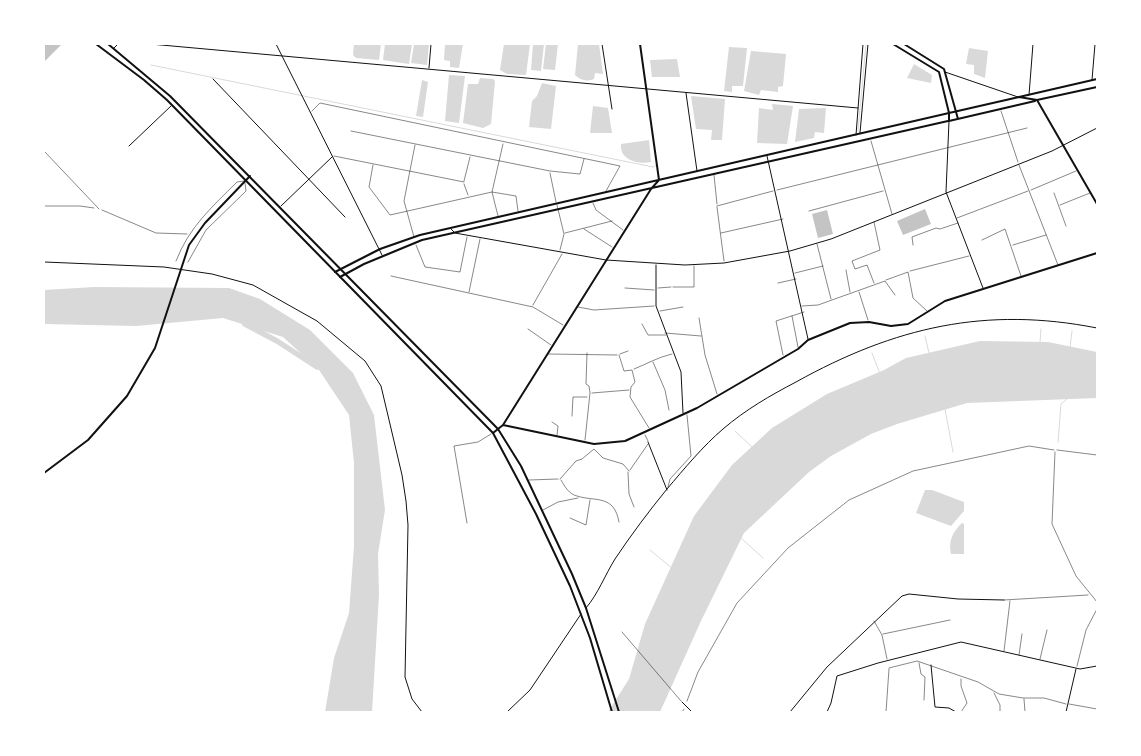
<!DOCTYPE html>
<style>
body{margin:0}
#map{position:relative;width:1141px;height:756px;overflow:hidden;background:#fff;font-family:Ubuntu,sans-serif}
canvas{display:block}
.frame{position:absolute;inset:0;border:45px solid #fff;pointer-events:none}
</style>
<div id="map">
<canvas width="1141" height="756"></canvas>
<div class="frame"></div>
</div>
<script>
const ctx = document.querySelector('canvas').getContext('2d');
ctx.lineJoin = 'round';
function fill(path, color) {
  ctx.fillStyle = color;
  ctx.fill(path, 'evenodd');
}
function trace(path, color, width, dash) {
  ctx.strokeStyle = color;
  ctx.lineWidth = width;
  ctx.lineCap = dash ? 'butt' : 'round';
  ctx.setLineDash(dash || []);
  ctx.stroke(path);
}
const water = new Path2D(`
 M354,44H381L379,60L356,58L353,55Z
 M385,44H412L409,64L383,60Z
 M414,44H429L427,65L411,63Z
 M445,44H463L459,68L450,67V61L444,60Z
 M504,44H530L526,75L507,74L500,70Z
 M533,44H544L541,71L531,70Z
 M546,44H558L555,70L543,69Z
 M578,44H599L603,74L595,73L594,79C587,82 580,80 575,75Z
 M729,47L747,48L743,86H732V92L724,91Z
 M969,48L988,51L985,78L974,74V65L966,64Z
 M751,51L786,54L783,86L778,87V92L761,90L759,95L744,91Z
 M677,59L680,77H652L650,60Z
 M914,64L932,75L931,83L907,78Z
 M449,75L465,76L459,123L445,121Z
 M480,78L493,79L495,81L491,124L483,128L463,123L468,84H478Z
 M422,80L428,82L423,117L416,116Z
 M542,83L556,86L551,129L529,127L532,101L537,96Z
 M691,96L725,99L722,140H711L712,130L696,129Z
 M772,104L793,106L787,144L757,143L759,108L773,110Z
 M593,106L608,108L612,133H590Z
 M826,108L824,133L815,132L814,138L795,142L799,109Z
 M649,140L651,162C639,165 619,160 621,144Z
 M94,287L229,288L260,299L310,330L353,373L374,415L385,510L378,554L379,595L372,712H325L334,658L349,613L354,546V463L349,415L319,370L283,337L223,318L136,326L44,324V290Z
 M980,341L1048,342L1097,352V398L967,403L897,424L871,434L831,456L809,472L744,533L701,621L660,712H608L629,679L645,624L694,516L732,465L772,428L827,394L884,370L906,358Z
 M925,490H932L964,502V511L951,526L916,513Z
 M962,523L964,524V554H951C948,540 953,532 962,523Z`);
const stream = new Path2D(`
 M151,65L653,167L657,165
 M858,131L866,44
 M925,336L929,353
 M1040,343L1041,329
 M1070,348L1072,331
 M872,353L880,374
 M945,409L953,452
 M735,431L753,448
 M1058,442L1061,404L1068,398
 M741,538L763,558
 M650,550L673,569`);
const river = new Path2D(`
 M245,324L277,341L317,367`);
const building = new Path2D(`
 M44,44H62L44,62Z
 M925,209L931,224L903,235L897,221Z
 M827,210L833,234L818,238L812,214Z`);
const path = new Path2D(`
 M44,206H80L94,208
 M102,210L156,233L187,234
 M1057,450L1097,455
 M687,701L698,672L737,603L788,548L849,500L913,471L1029,446L1054,450
 M682,712L684,709`);
const service = new Path2D(`
 M312,111L320,103L620,166L606,191
 M1001,111L1018,162
 M351,131L550,171L580,174L584,159
 M871,141L892,214
 M44,151L99,209
 M334,156L464,182
 M373,165L369,187L390,215L492,192L516,196L518,211
 M1019,165L1058,265
 M550,173L556,202
 M714,175L717,204
 M464,181L470,157
 M464,184L468,195
 M777,190L1027,128
 M1031,190L1076,171
 M1054,193L1066,226
 M593,203L596,210L623,230
 M557,205L564,234L560,250
 M1060,205L1090,193
 M717,206L773,191
 M717,207L724,261
 M809,211L883,191
 M498,216L492,192L503,144
 M957,218L1028,191
 M584,229L612,247
 M565,233L612,221
 M721,233L783,219
 M414,237L404,201L415,145
 M982,240L1005,229L1021,276
 M817,244L831,299
 M416,245L425,267L460,272L467,237
 M913,245L912,237L936,228L940,229L958,223
 M1013,245L1046,235
 M176,261C189,227 212,207 237,182L244,181
 M188,262L206,230L246,191L245,183
 M846,270L850,292
 M910,271L969,256
 M795,273L823,266
 M391,276L533,307L563,325
 M886,280L908,272L913,298L927,311
 M778,283L796,279
 M874,283L867,265L855,269L852,261L880,250L874,222
 M673,287H694V266
 M625,288L654,290
 M658,288L671,287
 M469,292L480,239
 M859,292L868,320
 M533,305L562,254
 M802,306L818,305L885,281L895,295
 M578,307L594,310L654,306
 M660,311L683,307
 M792,316L798,347
 M699,318L705,355L717,394
 M642,324L648,335H666
 M528,329L551,345
 M665,333L701,336
 M548,354L617,355
 M620,354L628,351
 M619,355L624,371L632,370L635,382L631,387L630,397L649,428
 M783,355L776,321L804,312
 M653,362L665,390L669,410
 M634,369C647,364 658,357 672,354
 M592,393L629,390
 M572,416L573,397H587
 M552,422L558,426L557,435
 M645,435L648,441
 M585,440L590,393L589,386L586,384L587,353
 M1055,452L1052,524L1076,576L1097,602
 M630,470L648,444
 M628,472L629,494L634,507
 M560,479L576,461L582,459L594,449L603,458L623,464L629,471
 M529,480L558,479
 M561,480C565,487 569,494 577,496C596,502 614,494 619,522
 M668,487L670,479L691,456L687,415
 M543,510L558,502L578,498
 M570,518L586,525L590,500
 M467,523L454,446L478,442L491,434
 M1004,600L1088,595
 M874,621L882,635L887,659
 M622,632L681,701
 M883,634L950,620
 M1004,651L1010,601
 M1019,655L1022,634
 M1040,659L1047,630
 M919,663L921,674L925,677L924,700
 M1077,666L1086,630L1097,609
 M889,668L917,661L978,682L999,694L1023,698H1044L1066,704
 M961,679V686L967,703L961,712
 M994,693L1000,705V712
 M1024,699L1025,712
 M1069,704L1097,709
 M886,712L889,669`);
const minor = new Path2D(`
 M150,44L858,108
 M276,44L382,255
 M602,44L612,109
 M114,48L118,44
 M429,68L431,44
 M945,72L1018,97
 M213,79L345,217
 M1092,80L1095,44
 M686,93L697,171
 M1029,95L1033,44
 M949,121L946,192L983,288
 M860,133L868,44
 M856,135L863,44
 M129,146L171,106
 M767,156L808,339
 M281,206L332,157
 M451,229L455,233L606,260L685,265L724,263L790,251L831,239L1052,151L1097,128
 M44,262L164,267L212,274L253,285L317,321L365,361L381,386L402,475L406,501L408,525L405,677L412,699L422,712
 M656,265V306L681,372L683,413
 M648,442L667,490
 M586,608C598,594 605,575 615,559C631,535 649,511 667,489C684,469 703,446 723,429C745,410 771,395 796,382C895,327 986,306 1097,328
 M931,665L935,707L949,708L956,712
 M682,702L692,712
 M507,712L530,690L581,614
 M790,712L827,667L902,596L909,594L958,599L1004,600
 M827,712L831,703L837,676L878,663L961,642L1080,669L1097,666
 M1066,712L1076,669`);
const tertiary = new Path2D(`
 M1019,97L1097,79
 M1037,100L1097,87
 M335,272L380,249L420,235L949,113
 M340,277L364,264L422,240L948,121
 M503,425L651,189L659,180L640,44
 M493,433L503,425L594,444L625,441L697,408L798,349L808,340L850,323L869,322L891,326L908,324L945,301L1097,253
 M44,473L88,440L127,396L155,348L189,245L205,223L250,176`);
const primary = new Path2D(`
 M96,44L144,80L167,100L493,433L536,514L570,586L590,638L612,712
 M108,44L170,96L498,429L521,466L572,574L586,608L619,712
 M893,44L939,72L949,113V121L1035,101
 M904,44L944,69L958,119
 M949,113L1019,97L1037,100L1097,204`);
fill(water, '#d9d9d9');
trace(stream, '#d9d9d9', 1);
trace(river, '#d9d9d9', 5.5);
fill(building, '#c4c4c4');
trace(path, '#111', 0.5);
trace(service, '#111', 0.5);
trace(minor, '#111', 1);
trace(tertiary, '#111', 2);
trace(primary, '#111', 2);
</script>
